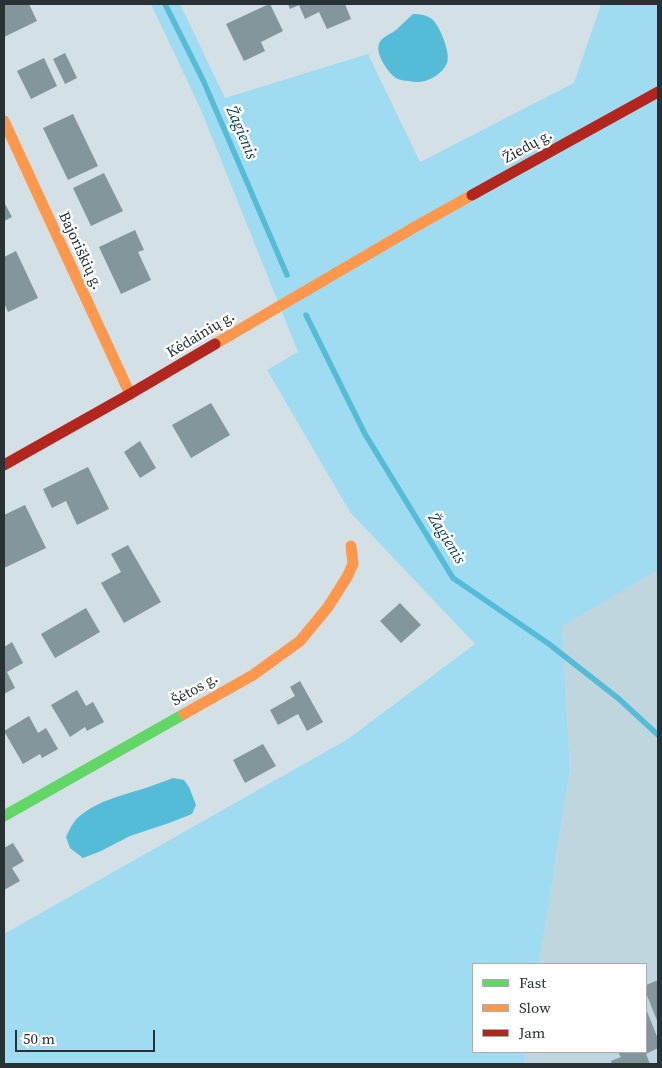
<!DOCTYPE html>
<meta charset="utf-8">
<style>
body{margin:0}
#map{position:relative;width:662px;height:1068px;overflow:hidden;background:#d3e0e5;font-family:"Source Serif 4",serif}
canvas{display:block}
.frame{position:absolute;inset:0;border:5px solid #283134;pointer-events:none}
.legend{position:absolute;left:472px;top:963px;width:175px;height:90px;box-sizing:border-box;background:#fff;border:1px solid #a9adae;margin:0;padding:6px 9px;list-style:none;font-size:15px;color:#283134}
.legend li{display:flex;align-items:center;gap:10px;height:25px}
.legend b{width:25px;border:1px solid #a9adae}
.scale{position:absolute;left:15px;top:1030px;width:140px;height:22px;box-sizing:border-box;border:2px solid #283134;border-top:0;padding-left:6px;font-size:15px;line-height:18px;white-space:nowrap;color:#283134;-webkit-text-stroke:4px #fff;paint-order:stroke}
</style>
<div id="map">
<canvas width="662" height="1068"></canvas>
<div class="frame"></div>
<ul class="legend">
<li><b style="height:6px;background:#63d668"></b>Fast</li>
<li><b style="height:6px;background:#ff974d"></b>Slow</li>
<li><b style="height:6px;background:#b3261e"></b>Jam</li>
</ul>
<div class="scale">50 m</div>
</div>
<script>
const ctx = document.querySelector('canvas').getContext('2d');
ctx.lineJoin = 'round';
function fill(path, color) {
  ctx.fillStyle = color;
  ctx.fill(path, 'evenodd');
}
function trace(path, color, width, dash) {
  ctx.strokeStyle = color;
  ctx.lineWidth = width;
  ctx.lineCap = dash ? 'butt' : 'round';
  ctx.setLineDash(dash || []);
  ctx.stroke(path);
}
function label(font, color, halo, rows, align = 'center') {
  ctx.font = font + ' "Source Serif 4",serif';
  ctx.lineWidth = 5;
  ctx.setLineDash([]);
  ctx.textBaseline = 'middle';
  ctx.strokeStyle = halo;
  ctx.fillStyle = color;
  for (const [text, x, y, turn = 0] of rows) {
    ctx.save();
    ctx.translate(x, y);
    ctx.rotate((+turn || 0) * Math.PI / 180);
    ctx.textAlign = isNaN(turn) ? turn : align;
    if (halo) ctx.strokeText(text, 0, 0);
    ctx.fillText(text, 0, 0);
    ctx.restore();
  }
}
const built = new Path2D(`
 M658,570V1064H524L526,1052H646V964H539L570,770L562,625Z`);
const green = new Path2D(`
 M151,4H180L225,98L368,54L420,162L574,83L601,4H658V570L562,626L570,770L539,964H473V1052H526L524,1064H4V934L348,739L475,644L350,512L267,370L298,352L201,110Z`);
const water = new Path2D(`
 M413,14C420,14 429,15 434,21C440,28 451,53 447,63C441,77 423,85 409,81C405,81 401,80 398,79C389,75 375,54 379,44C381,37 391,34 396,30C402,25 407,19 413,14Z
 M173,778L184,780L189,787L196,805L192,814L169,823L130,836L101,851L83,858L70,848L66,837C70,829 73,821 81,815C102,798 130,794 154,785C161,783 167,780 173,778Z`);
const stream = new Path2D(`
 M165,4L203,80L287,275
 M306,315L365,434L453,578L549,644L619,699L658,735`);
const building = new Path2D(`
 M4,4H29L37,21L4,37Z
 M269,4H270L283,31L261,42L265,51L244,61L226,24Z
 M288,4H345L351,19L327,29L319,12L305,19L299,5L290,9Z
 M65,53L77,78L65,84L53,59Z
 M44,58L57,86L31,99L17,71Z
 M73,114L98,166L68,180L43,128Z
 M104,173L123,211L91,226L73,188Z
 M4,202L12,217L4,221Z
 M135,230L144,250L138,252L151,280L121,294L99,247Z
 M16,251L38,298L8,312L4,303V257Z
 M211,403L230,435L191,458L172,425Z
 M140,441L156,468L140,478L124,452Z
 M88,467L109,509L77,525L66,501L52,508L43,489Z
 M25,505L46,548L4,568V515Z
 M128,545L161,602L124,623L101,583L121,572L111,554Z
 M400,603L421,625L401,643L380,621Z
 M86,608L100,632L55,658L41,634Z
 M12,642L23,663L7,672L15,688L4,694V647Z
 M300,681L323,722L307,731L298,714L278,725L270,710L295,696L290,687Z
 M77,690L86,706L93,702L104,722L87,731L85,727L70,737L51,705Z
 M29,716L38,733L46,728L58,749L42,758L40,754L23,764L4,731Z
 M263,744L276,766L245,783L233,760Z
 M13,843L24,861L12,868L20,881L4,890V848Z
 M658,980V1023L646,993V985Z
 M646,1009L658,1039V1048L646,1054L650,1064H612L611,1061L621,1057L618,1052H646Z`);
const fast = new Path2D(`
 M4,816L184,714`);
const slow = new Path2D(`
 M4,121L130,394
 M215,344L413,228L472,195
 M184,714L253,675L300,641L328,607L347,577L353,564L351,546`);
const jam = new Path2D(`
 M472,195L658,92
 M4,465L130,394L215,344`);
const streetNames = [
 ["Žiedų g.",528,147,-29],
 ["Bajoriškių g.",80,251,65],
 ["Kėdainių g.",201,335,-31],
 ["Šėtos g.",195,690,-30]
];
const waterNames = [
 ["Žagienis",241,133,67],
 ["Žagienis",446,539,58]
];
fill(built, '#bfd6de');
fill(green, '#a0dcf1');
fill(water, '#55bcd8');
trace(stream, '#55bcd8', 5.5);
fill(building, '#83969c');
trace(fast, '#63d668', 11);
trace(slow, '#ff974d', 11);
trace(jam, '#b3261e', 11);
label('15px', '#283134', '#fff', streetNames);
label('italic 16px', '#003a49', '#fff', waterNames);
</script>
